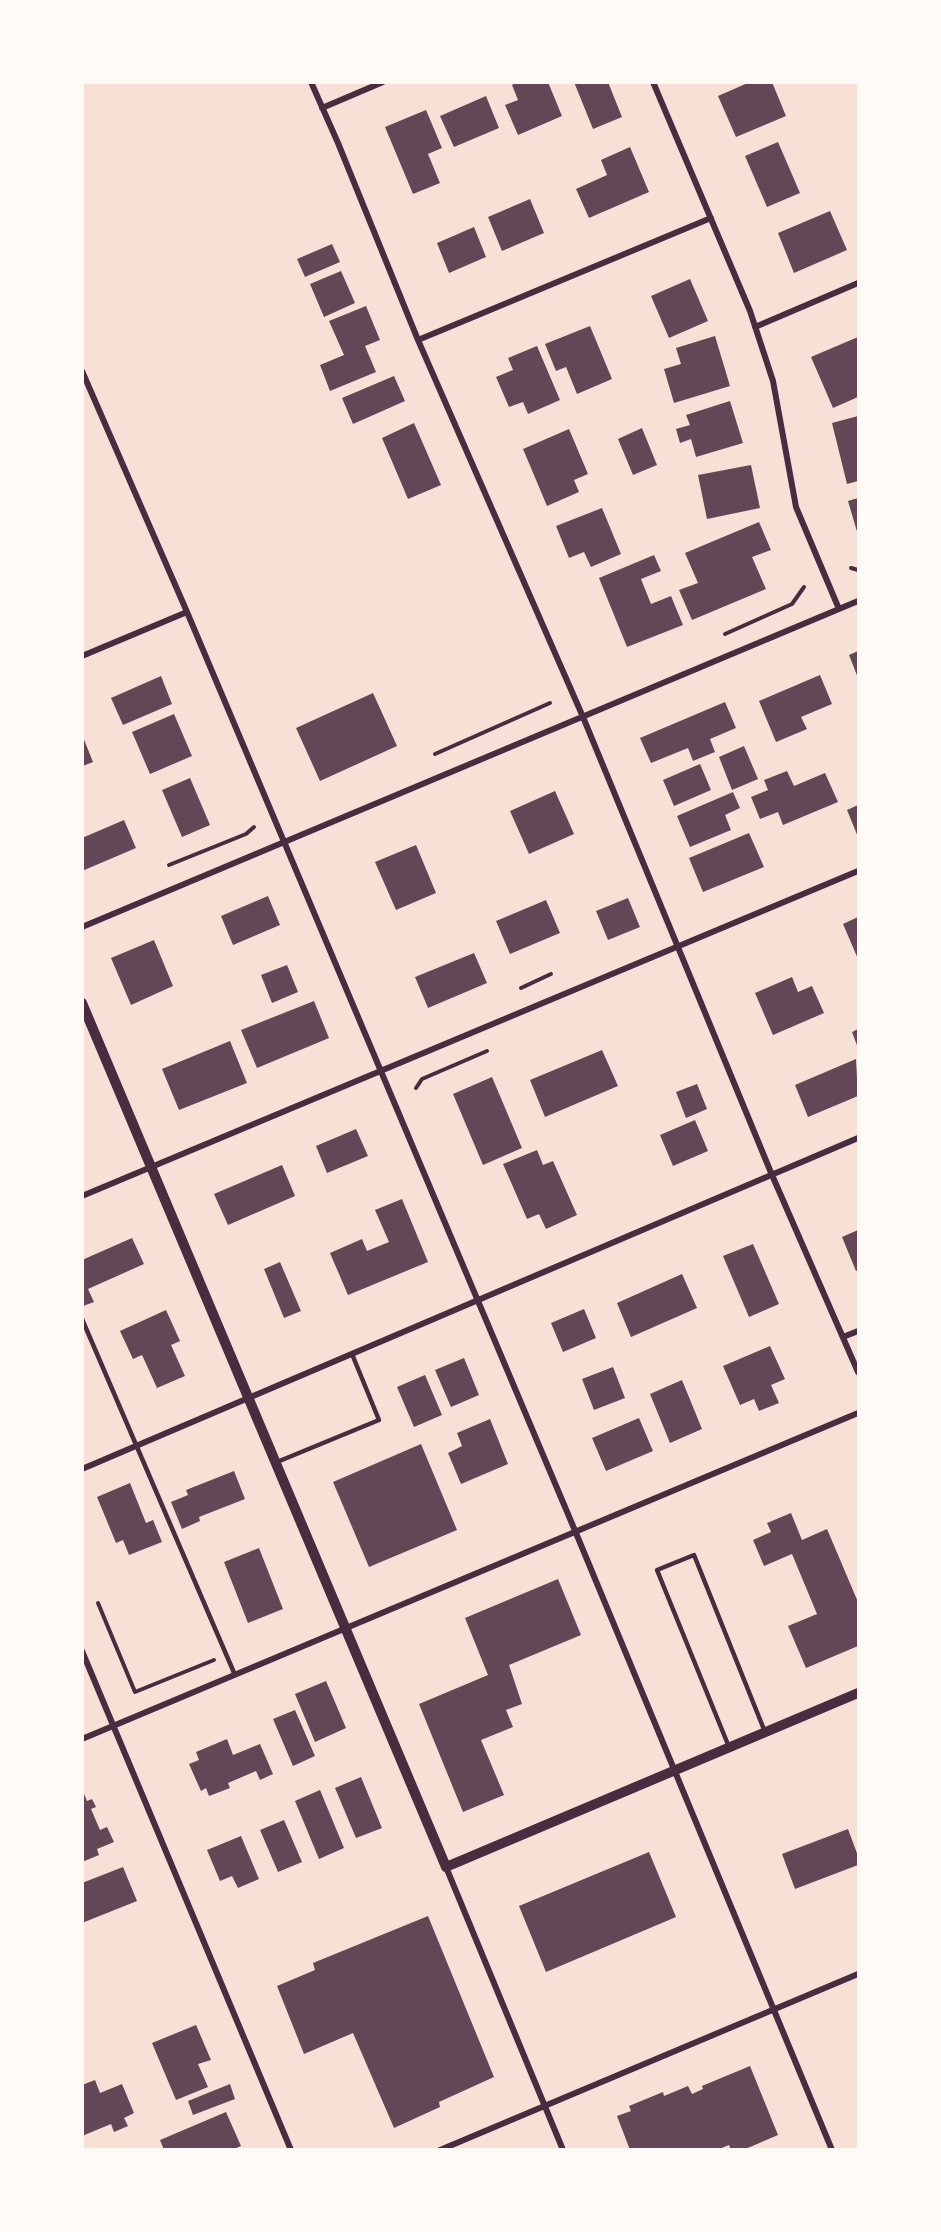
<!DOCTYPE html>
<style>
body{margin:0}
#map{position:relative;width:941px;height:2232px;overflow:hidden;background:#f7e1d7;font-family:"Public Sans",sans-serif}
canvas{display:block}
.frame{position:absolute;inset:0;border:84px solid #fffaf5;pointer-events:none}
</style>
<div id="map">
<canvas width="941" height="2232"></canvas>
<div class="frame"></div>
</div>
<script>
const ctx = document.querySelector('canvas').getContext('2d');
ctx.lineJoin = 'round';
function fill(path, color) {
  ctx.fillStyle = color;
  ctx.fill(path, 'evenodd');
}
function trace(path, color, width, dash) {
  ctx.strokeStyle = color;
  ctx.lineWidth = width;
  ctx.lineCap = dash ? 'butt' : 'round';
  ctx.setLineDash(dash || []);
  ctx.stroke(path);
}
const building = new Path2D(`
 M516,82H548L562,116L518,135L505,105L518,100L512,85Z
 M574,82H608L622,117L593,129Z
 M750,82H772L786,116L736,137L718,96Z
 M486,96L499,128L454,147L440,116Z
 M426,110L442,148L428,154L440,183L413,194L385,127Z
 M778,142L800,193L767,207L745,156Z
 M630,147L649,192L589,218L576,189L607,175L601,160Z
 M530,199L544,233L502,251L488,217Z
 M830,211L847,250L794,273L778,233Z
 M474,227L486,257L449,273L437,243Z
 M332,244L340,262L305,277L297,259Z
 M341,271L355,303L324,317L310,284Z
 M690,279L708,321L669,338L651,296Z
 M366,306L380,340L365,346L376,372L330,391L320,365L344,355L329,321Z
 M590,326L612,379L577,394L566,367L556,371L545,344Z
 M715,336L730,386L674,403L664,369L681,364L676,348Z
 M858,337V397L833,408L811,357Z
 M537,346L560,400L528,414L523,402L509,407L496,377L513,370L508,358Z
 M394,376L405,401L353,424L342,398Z
 M730,401L743,443L696,457L691,439L680,443L676,429L690,425L686,415Z
 M858,416V481L847,484L832,423Z
 M414,423L441,485L408,499L382,438Z
 M642,428L657,465L633,475L618,439Z
 M569,429L588,474L574,480L579,492L547,506L523,449Z
 M751,465L760,508L707,519L698,475Z
 M858,498V535L848,501Z
 M602,508L621,554L591,567L584,552L569,558L556,526Z
 M759,522L771,550L752,557L766,589L692,620L679,590L698,583L685,553Z
 M654,555L661,571L641,579L651,604L671,596L683,625L627,647L599,578Z
 M858,651V678L849,655Z
 M820,675L832,704L801,717L807,729L776,742L759,701Z
 M161,676L172,704L123,725L111,698Z
 M373,693L397,746L320,781L296,728Z
 M725,702L736,728L710,739L715,752L693,761L688,748L651,763L640,738Z
 M174,714L192,756L150,774L132,732Z
 M83,737L93,762L83,766Z
 M744,746L758,779L732,790L719,757Z
 M700,764L711,790L674,806L663,780Z
 M787,771L794,786L825,773L838,802L783,825L778,812L760,819L751,797L768,790L764,780Z
 M190,778L210,825L182,837L162,790Z
 M555,791L574,834L529,854L510,811Z
 M733,792L740,808L725,815L731,830L690,847L677,816Z
 M858,805V837L847,810Z
 M124,820L136,848L82,871V838Z
 M749,833L764,867L703,892L689,858Z
 M416,845L436,893L396,910L375,862Z
 M268,896L280,925L233,945L221,916Z
 M628,898L640,927L608,940L596,911Z
 M546,900L560,933L510,954L496,921Z
 M858,917V959L843,924Z
 M154,940L173,986L131,1005L111,958Z
 M474,953L487,983L428,1008L415,977Z
 M287,965L298,992L272,1003L261,975Z
 M792,977L798,992L812,986L824,1013L773,1035L755,993Z
 M314,1001L329,1038L257,1068L241,1030Z
 M858,1029V1048L852,1032Z
 M230,1041L247,1083L179,1110L162,1069Z
 M602,1050L618,1086L545,1117L530,1080Z
 M856,1059L858,1096L808,1117L795,1085Z
 M492,1077L522,1148L483,1165L453,1094Z
 M697,1084L707,1109L686,1118L676,1092Z
 M695,1120L708,1151L673,1166L660,1135Z
 M356,1129L368,1156L327,1173L316,1146Z
 M537,1150L543,1165L553,1161L577,1215L546,1229L539,1214L527,1219L503,1164Z
 M282,1165L295,1196L228,1225L214,1194Z
 M402,1199L428,1262L348,1295L330,1253L362,1239L367,1251L389,1242L375,1210Z
 M858,1230V1270L856,1271L842,1237Z
 M132,1238L144,1264L88,1289L94,1302L83,1306L82,1260Z
 M753,1244L779,1304L749,1317L723,1256Z
 M280,1262L301,1311L284,1318L264,1269Z
 M682,1274L697,1308L631,1337L617,1303Z
 M584,1309L596,1338L563,1352L551,1323Z
 M166,1310L180,1341L171,1345L185,1376L157,1388L142,1355L133,1359L120,1331Z
 M770,1346L785,1379L771,1385L779,1403L759,1411L754,1399L740,1405L723,1366Z
 M464,1358L479,1395L451,1407L435,1370Z
 M613,1367L625,1398L594,1410L582,1379Z
 M425,1375L442,1415L414,1427L397,1387Z
 M682,1380L702,1429L670,1443L650,1394Z
 M639,1418L653,1451L606,1471L592,1438Z
 M490,1419L508,1464L461,1484L448,1453L462,1446L457,1433Z
 M421,1444L457,1530L369,1567L333,1482Z
 M234,1471L245,1499L199,1517L200,1521L182,1529L171,1502L188,1495L186,1490Z
 M130,1483L146,1523L153,1520L162,1542L129,1555L123,1540L116,1543L97,1497Z
 M791,1513L802,1540L827,1529L858,1602V1646L806,1668L788,1626L817,1614L792,1554L764,1566L753,1540L771,1532L767,1523Z
 M259,1548L283,1609L248,1623L224,1562Z
 M558,1579L581,1635L509,1665L522,1704L506,1710L513,1727L481,1740L504,1795L463,1812L419,1704L488,1675L465,1618Z
 M326,1681L346,1728L315,1742L295,1694Z
 M295,1710L315,1756L293,1766L273,1719Z
 M227,1739L233,1755L260,1744L273,1774L260,1780L256,1771L228,1783L230,1788L209,1796L206,1788L201,1791L189,1764L199,1760L196,1752Z
 M361,1777L382,1828L356,1838L335,1788Z
 M82,1789L87,1801L92,1799L96,1807L91,1809L100,1830L107,1827L114,1842L97,1849L99,1855L82,1862Z
 M320,1790L344,1848L319,1859L295,1801Z
 M284,1820L302,1862L278,1872L260,1830Z
 M848,1829L858,1856V1865L795,1889L782,1854Z
 M241,1836L259,1879L238,1888L232,1876L220,1881L207,1850Z
 M649,1852L676,1917L546,1972L519,1906Z
 M123,1867L137,1901L82,1923V1883Z
 M428,1916L494,2077L439,2102L440,2107L394,2128L353,2033L304,2054L277,1986L315,1970L313,1963Z
 M196,2025L211,2060L198,2064L208,2087L176,2100L152,2043Z
 M750,2066L778,2135L743,2150H731L729,2145L717,2150H630L617,2116L631,2111L629,2106L663,2092L664,2096L688,2086L692,2094L703,2089L702,2086Z
 M95,2080L100,2093L122,2084L134,2113L124,2118L128,2126L114,2132L111,2124L82,2136V2085Z
 M230,2084L235,2099L193,2115L188,2101Z
 M226,2112L241,2146L232,2150H164L160,2140Z`);
const path = new Path2D(`
 M851,568L858,570
 M725,634L792,604L804,587
 M435,754L550,703
 M169,865L246,834L254,827
 M521,988L551,974
 M416,1088L422,1079L487,1051
 M98,1603L135,1692L214,1660`);
const service = new Path2D(`
 M82,1319L235,1675
 M277,1462L379,1420L352,1354
 M729,1747L657,1570L694,1555L765,1732`);
const minor = new Path2D(`
 M311,82L338,143L418,340L583,717L772,1175L858,1372
 M653,82L750,311L773,381L796,507L839,609
 M322,108L383,82
 M755,327L858,283
 M418,340L711,218
 M82,371L187,612L576,1533L832,2150
 M82,656L187,612
 M82,927L858,601
 M82,1196L858,871
 M843,1337L858,1331
 M82,1469L858,1138
 M82,1651L291,2150
 M82,1739L858,1413
 M446,1867L563,2150
 M440,2150L858,1974`);
const tertiary = new Path2D(`
 M82,1003L446,1867L858,1693`);
fill(building, '#644757');
trace(path, '#4a2c40', 4);
trace(service, '#4a2c40', 4.5);
trace(minor, '#4a2c40', 6);
trace(tertiary, '#4a2c40', 10);
</script>
